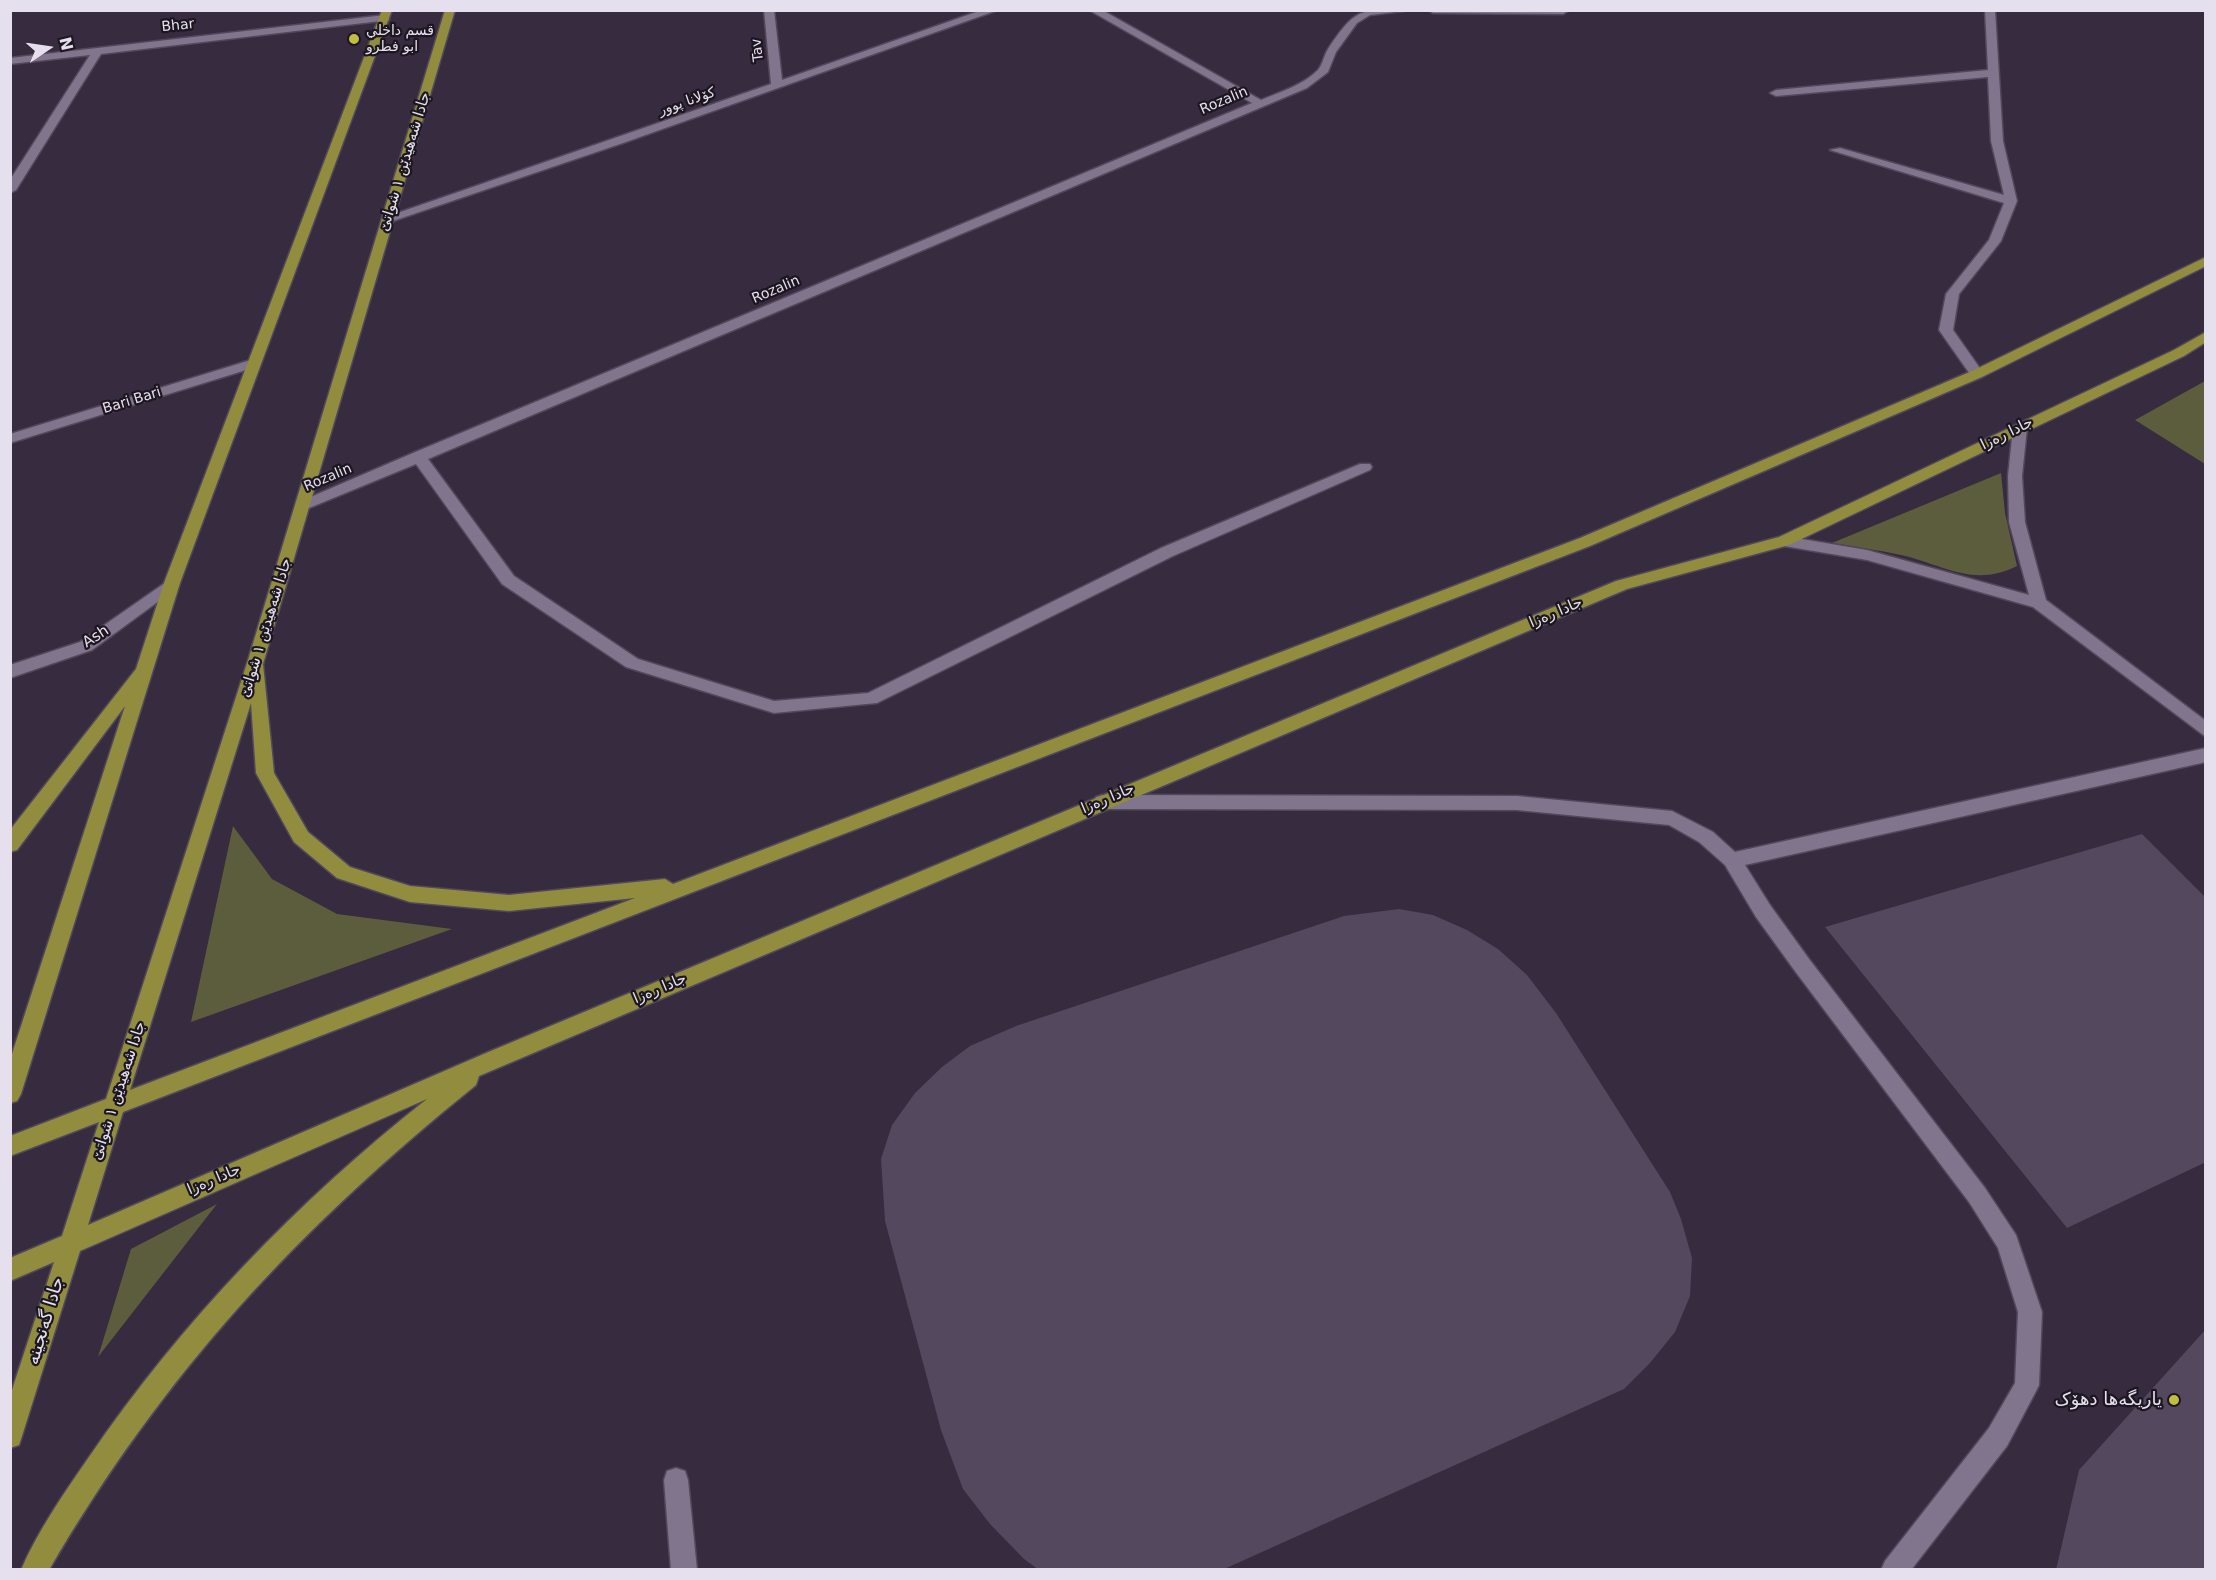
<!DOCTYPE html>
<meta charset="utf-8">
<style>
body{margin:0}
#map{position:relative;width:2216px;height:1580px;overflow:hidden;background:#362b3f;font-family:"DejaVu Sans",sans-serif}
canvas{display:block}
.frame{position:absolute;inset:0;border:12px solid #e6dfed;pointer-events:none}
.north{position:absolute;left:18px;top:18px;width:60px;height:60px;-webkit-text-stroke:4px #1b161f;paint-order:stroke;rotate:77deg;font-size:16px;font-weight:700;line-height:24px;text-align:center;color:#e6dfed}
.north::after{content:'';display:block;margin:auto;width:21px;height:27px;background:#e6dfed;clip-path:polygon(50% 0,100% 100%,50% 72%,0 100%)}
</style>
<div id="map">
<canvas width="2216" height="1580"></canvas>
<div class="frame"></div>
<div class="north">N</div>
</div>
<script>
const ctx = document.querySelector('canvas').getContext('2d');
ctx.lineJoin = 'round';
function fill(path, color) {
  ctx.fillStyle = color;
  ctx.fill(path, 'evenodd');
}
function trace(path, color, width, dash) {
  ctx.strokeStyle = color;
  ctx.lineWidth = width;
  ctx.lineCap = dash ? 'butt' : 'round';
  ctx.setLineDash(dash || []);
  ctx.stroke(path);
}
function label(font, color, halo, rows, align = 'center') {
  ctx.font = font + ' "DejaVu Sans",Cairo,sans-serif';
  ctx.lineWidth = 4.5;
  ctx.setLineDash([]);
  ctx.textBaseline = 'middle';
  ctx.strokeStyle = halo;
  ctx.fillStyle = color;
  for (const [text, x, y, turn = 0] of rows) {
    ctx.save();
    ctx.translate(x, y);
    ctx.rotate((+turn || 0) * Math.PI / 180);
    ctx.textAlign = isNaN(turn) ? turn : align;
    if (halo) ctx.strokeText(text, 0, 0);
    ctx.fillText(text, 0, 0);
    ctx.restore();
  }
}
const green = new Path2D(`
 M2205,381V464L2135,420Z
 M2001,473L2005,513L2017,566C1974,588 1944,565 1901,555C1878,550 1855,547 1832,543Z
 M233,826L272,879L337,914L452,929L191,1022Z
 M217,1204L98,1357L131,1249Z`);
const building = new Path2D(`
 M2142,834L2206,898V1162L2067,1228L1825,927Z
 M1399,909L1433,915L1467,930L1498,949L1527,975L1556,1013L1670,1192L1681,1219L1692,1258L1690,1296L1675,1332L1650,1363L1624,1389L1222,1570H1039L1024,1559L990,1524L963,1489L941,1430L885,1221L881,1159L892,1125L915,1093L942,1067L970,1046L1016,1026L1344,916Z
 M2206,1329V1570H2056L2079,1470Z`);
const lane = new Path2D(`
 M2020,424L2027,428L2022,476L2025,522L2046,600L2206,721V737L2033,607L1867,560L1784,546L1776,541L1784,536L1867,550L2029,595L2009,522L2008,476L2013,428Z
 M2206,748V762L1745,865L1770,905L1809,959L1985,1188L2016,1235L2042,1312L2039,1385L2035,1393L2007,1446L1911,1570H1881L1885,1561L1989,1428L2015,1383L2018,1312L1998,1248L1969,1202L1795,971L1756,917L1725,865L1699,842L1669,825L1517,810L1102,809L1096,807L1093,802L1096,797L1102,795L1517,796L1672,811L1713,832L1735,852Z
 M676,1468L685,1471L688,1480L697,1570H671L664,1480L667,1471Z`);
const street = new Path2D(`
 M764,10H774L782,80L982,10H998L623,143L393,221L383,218L771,84Z
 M1089,10H1102L1261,100C1280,92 1303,85 1318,70C1323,64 1324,55 1328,49C1357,5 1362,10 1412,10L1370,15L1357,23L1336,52L1328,72L1307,88L428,459L514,576L638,659L774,701L868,693L1161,548L1360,464H1370L1372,467L1370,470L1173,556L877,703L774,713L626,667L502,584L416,464L309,508H299L296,505L299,502L413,453L1252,103Z
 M1428,10H1568V11L1563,14L1433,13Z
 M1985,10H1995L2003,141L2017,201L2001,241L1959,294L1953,330L1984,374L1977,378L1972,377L1939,330L1946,294L1989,240L2004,203L1830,150L1840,148L2004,195L1991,141L1988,77L1776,96L1770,93L1776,90L1988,70Z
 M385,15L389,16V20L101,54L16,190L10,193V180L90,55L10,64V58Z
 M254,359L261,363L259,366L10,443V434Z
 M172,578L180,583L178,587L92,650L10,678V665L80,642Z`);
const primary = new Path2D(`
 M382,10H392L180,583L21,1094L17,1101L10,1103V1060L125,706L17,850L10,852V830L136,669L164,583Z
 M445,10H455L263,664L274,773L308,832L350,867L410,886L509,895L665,879L673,884L1580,538L1972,371L2206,257V266L1982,377L1590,546L123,1112L88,1225L486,1053L1616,581L1779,537L2174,350L2206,332V342L2184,356L1789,545L1627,589L479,1076L476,1085C299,1228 165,1371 49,1570H21C38,1530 65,1492 89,1457C182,1321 298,1201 427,1099L80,1251L22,1436L19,1445L10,1448V1396L54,1262L10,1281V1258L62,1236L99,1122L10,1156V1136L106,1099L248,660ZM251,703L256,773L294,842L337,878L410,902L509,911L635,898L130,1090Z`);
const markers = [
 [354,39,6,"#bfbe41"],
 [2174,1400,6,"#bfbe41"]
];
const farStreetnames = [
 ["Bhar",178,26,-6],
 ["Tav",758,50,-97],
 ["Rozalin",1224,101,-23],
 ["کۆلانا پوور",687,102,-19],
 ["Rozalin",776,290,-23],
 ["Bari Bari",132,401,-17],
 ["Rozalin",328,478,-23]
];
const farPoinames = [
 ["قسم داخلي",366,31],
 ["ابو فطرو",366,47]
];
const streetNames = [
 ["جادا شەهیدێن ١ شواتێ",405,162,-73],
 ["جادا ره‌زا",2007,434,-26],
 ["جادا ره‌زا",1556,613,-23],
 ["جادا شەهیدێن ١ شواتێ",266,628,-73],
 ["Ash",96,637,-33],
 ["جادا ره‌زا",1108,799,-23],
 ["جادا ره‌زا",660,989,-23],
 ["جادا شەهیدێن ١ شواتێ",119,1091,-72],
 ["جادا ره‌زا",214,1180,-23]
];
const nearStreetnames = [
 ["جادا گەنجینە",46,1321,-73]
];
const nearPoinames = [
 ["یاریگەھا دھۆک",2162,1400]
];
fill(green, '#5c5d3c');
fill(building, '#53485e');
trace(lane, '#51485a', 3);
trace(street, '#51485a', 3);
trace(primary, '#51485a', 3);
fill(lane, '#81748d');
fill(street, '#81748d');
fill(primary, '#928c3f');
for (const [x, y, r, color] of markers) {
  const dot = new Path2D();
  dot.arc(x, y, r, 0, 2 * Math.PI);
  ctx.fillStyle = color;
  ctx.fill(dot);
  trace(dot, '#1b161f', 2);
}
label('14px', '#e6dfed', '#1b161f', farStreetnames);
label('14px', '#e6dfed', '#1b161f', farPoinames, 'left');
label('15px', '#e6dfed', '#1b161f', streetNames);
label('18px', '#e6dfed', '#1b161f', nearStreetnames);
label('18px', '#e6dfed', '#1b161f', nearPoinames, 'right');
</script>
